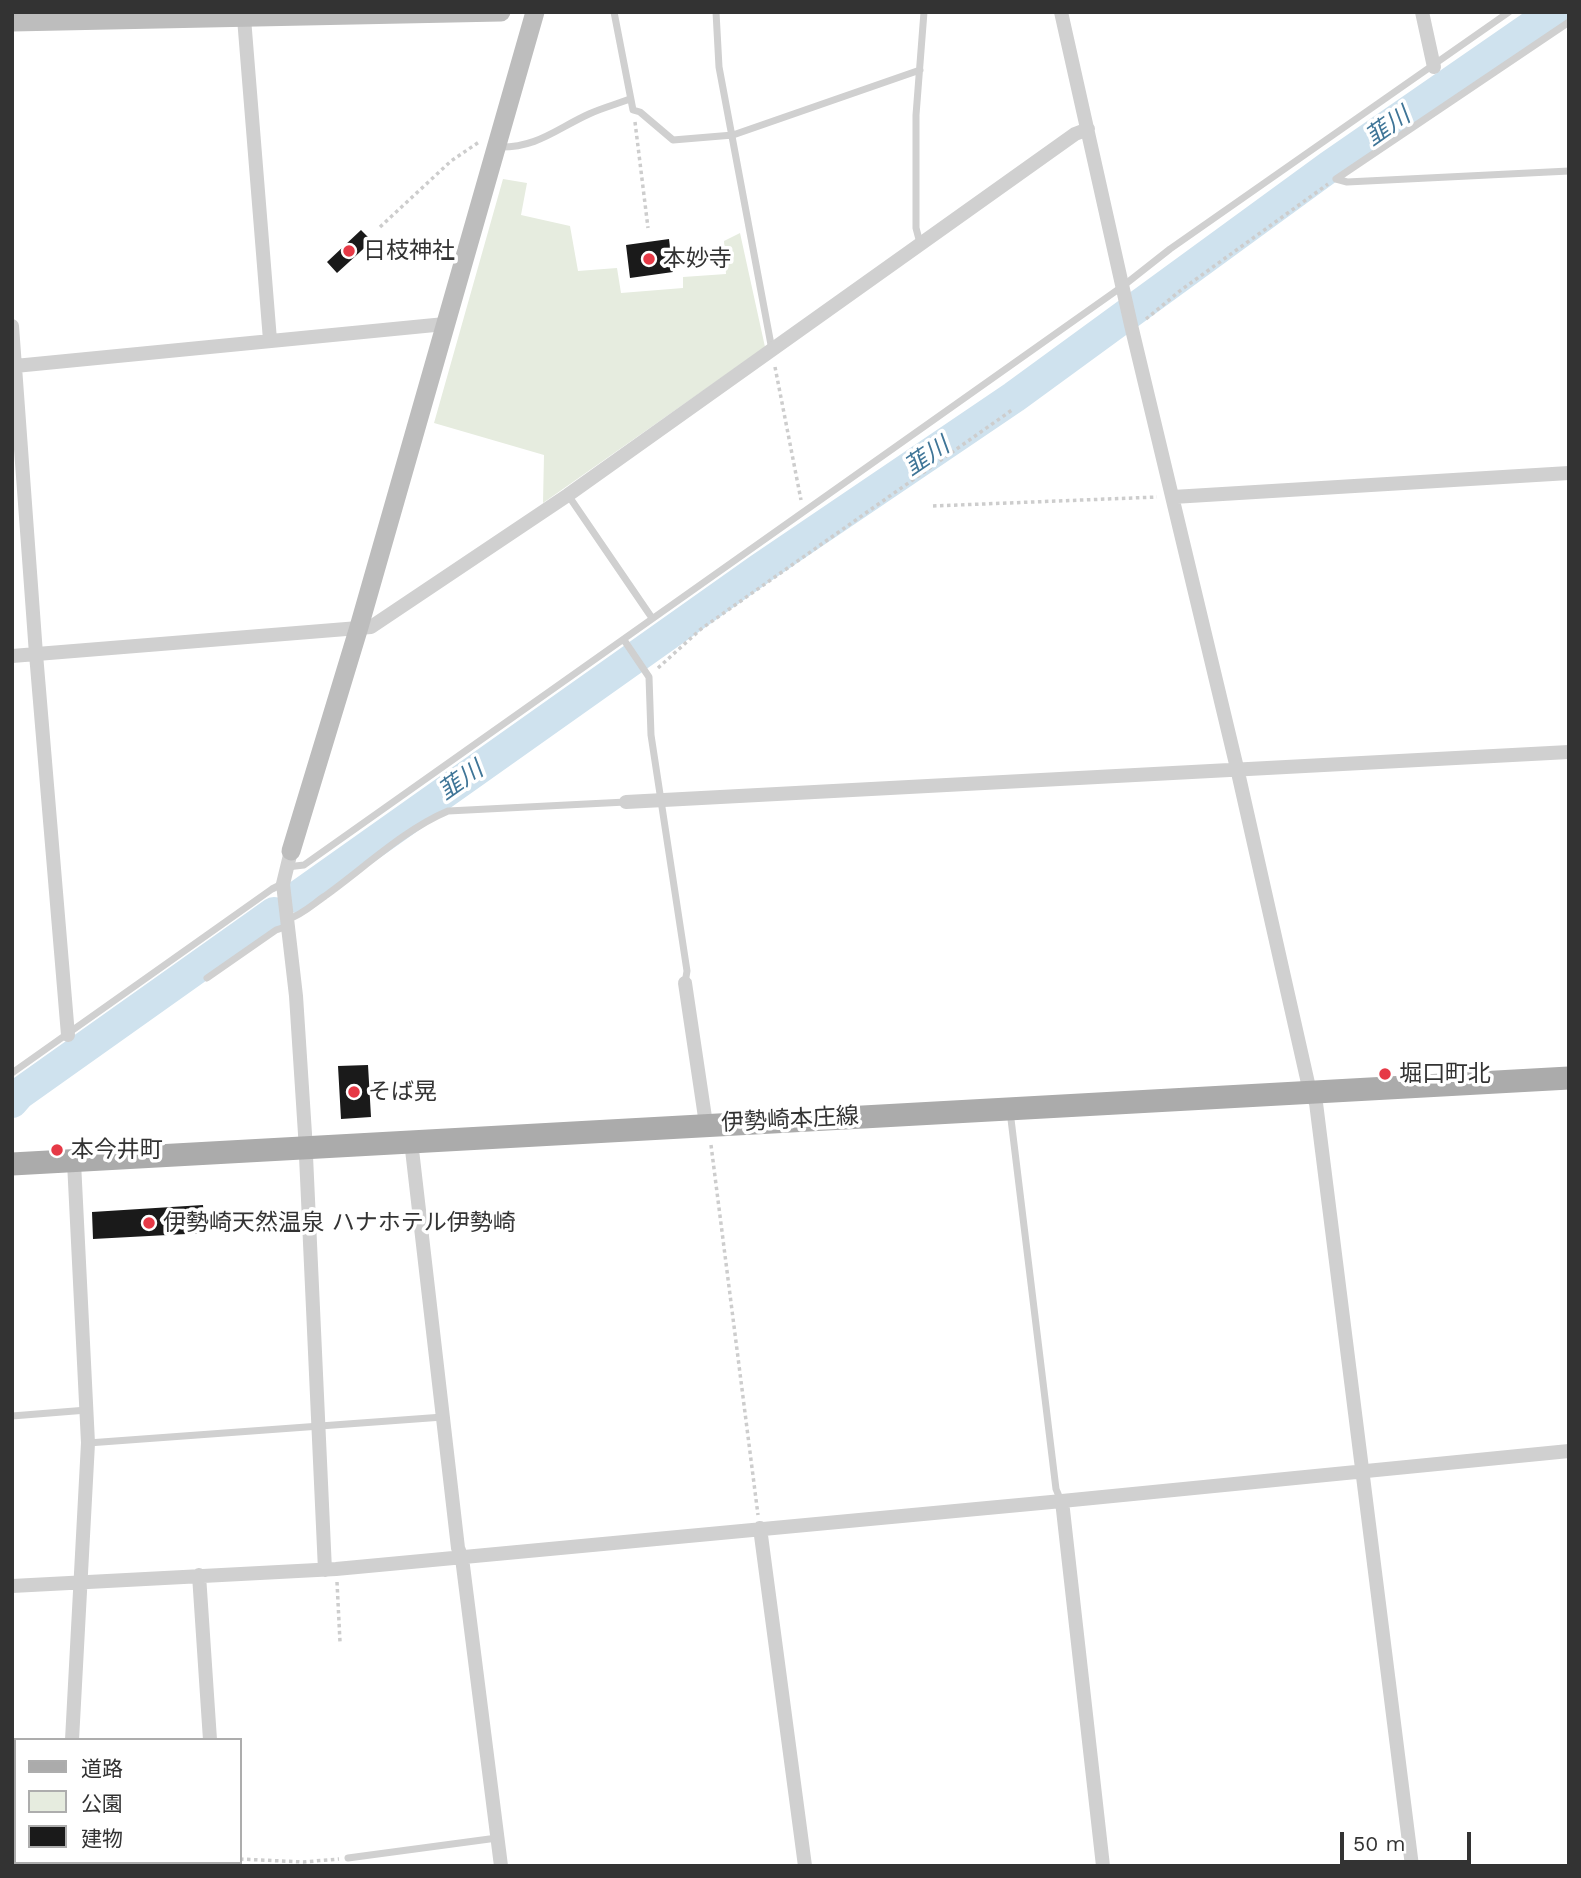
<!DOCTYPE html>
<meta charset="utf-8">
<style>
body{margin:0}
#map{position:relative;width:1581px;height:1878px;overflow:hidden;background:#fff;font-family:"Work Sans","Noto Sans JP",sans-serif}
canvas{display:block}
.frame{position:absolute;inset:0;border:14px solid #333;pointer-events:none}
.legend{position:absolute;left:14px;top:1738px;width:228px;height:126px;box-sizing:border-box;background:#fff;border:2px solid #adadad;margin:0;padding:9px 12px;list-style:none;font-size:21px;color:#333}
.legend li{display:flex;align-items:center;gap:14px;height:35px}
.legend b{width:35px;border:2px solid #adadad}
.scale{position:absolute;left:1340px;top:1832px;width:131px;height:32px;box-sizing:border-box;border:4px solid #333;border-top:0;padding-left:9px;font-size:21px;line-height:24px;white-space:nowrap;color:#333;-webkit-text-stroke:5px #fff;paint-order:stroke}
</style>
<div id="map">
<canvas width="1581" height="1878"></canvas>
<div class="frame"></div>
<ul class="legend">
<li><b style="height:9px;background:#ababab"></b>道路</li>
<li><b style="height:19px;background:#e6ecdf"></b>公園</li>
<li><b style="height:19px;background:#1a1a1a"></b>建物</li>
</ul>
<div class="scale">50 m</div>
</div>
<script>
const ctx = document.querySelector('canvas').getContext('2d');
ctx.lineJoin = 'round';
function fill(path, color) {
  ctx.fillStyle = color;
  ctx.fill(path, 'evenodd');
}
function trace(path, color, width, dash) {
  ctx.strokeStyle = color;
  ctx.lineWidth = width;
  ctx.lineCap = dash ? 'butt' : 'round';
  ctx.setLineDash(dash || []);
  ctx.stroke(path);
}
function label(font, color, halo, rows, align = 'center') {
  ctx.font = font + ' "Work Sans","Noto Sans JP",sans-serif';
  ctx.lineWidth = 7;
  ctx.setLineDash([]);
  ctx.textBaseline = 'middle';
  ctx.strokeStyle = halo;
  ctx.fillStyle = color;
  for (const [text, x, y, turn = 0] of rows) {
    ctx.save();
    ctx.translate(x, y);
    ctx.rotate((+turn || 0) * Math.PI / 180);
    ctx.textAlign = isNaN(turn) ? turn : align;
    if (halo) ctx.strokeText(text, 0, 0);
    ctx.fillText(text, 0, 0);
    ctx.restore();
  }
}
const green = new Path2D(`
 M503,179L527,183L521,215L570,226L578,271L617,268L621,293L683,288V277L726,274L724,241L740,233L765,347L543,503L544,455L434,423Z`);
const river = new Path2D(`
 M297,897L760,569L1014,397L1329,167L1553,12
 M12,1102L19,1094L274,913`);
const building = new Path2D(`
 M361,230L372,241L337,273L327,262Z
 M669,239L673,272L630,278L626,245Z
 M368,1065L371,1117L341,1119L338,1066Z
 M203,1205L205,1233L93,1239L92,1212Z`);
const path = new Path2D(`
 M635,122L648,228
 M380,227L451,161L479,142
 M1146,319L1181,290L1328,184
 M775,367L801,500
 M933,506L1157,497
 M658,668L701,629L1012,410
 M711,1145L758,1515
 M337,1582L340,1642
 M240,1859L303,1862L339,1859`);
const lane = new Path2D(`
 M614,12L633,110L640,112L673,140L733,135L920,70
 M716,12L719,67L772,350
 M498,147C537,148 556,129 589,114C602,108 617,104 630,99
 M1336,179L1569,22
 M1336,179L1347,182L1569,171
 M920,243L916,228V115L924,12
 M568,495L652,618
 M624,640L649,677L651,735L687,971L685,983
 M287,867L304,865L1123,286L1170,249L1509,12
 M288,919C302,915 313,904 325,896C364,868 405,829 448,811L626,802
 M207,978L276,930L288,926
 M12,1073L272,889L282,884
 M1010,1111L1056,1489L1061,1501
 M12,1416L87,1410
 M88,1443L443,1417
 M12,1771L16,1770
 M348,1858L497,1838`);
const street = new Path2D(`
 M1061,12L1131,325L1237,768L1310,1092L1316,1103L1412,1866
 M1422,12L1434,67
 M244,18L270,340
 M12,326L36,654L68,1035
 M15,366L445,324
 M1173,497L1569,473
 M12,656L371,627L568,495L1075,134L1088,129
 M626,802L1569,752
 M291,851L283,884L296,996L305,1134L325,1570
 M685,983L706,1124
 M411,1141L458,1548L462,1558L501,1866
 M1062,1501L1103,1866
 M760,1528L805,1866
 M199,1575L210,1740
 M12,1586L336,1569L1062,1501L1569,1451
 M72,1740L88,1443L74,1162
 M66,1866V1862
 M215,1866V1862`);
const secondary = new Path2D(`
 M12,22L501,12
 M291,851L359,627L535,12`);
const primary = new Path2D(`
 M12,1164L1569,1078`);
const markers = [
 [349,251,7,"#e63946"],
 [649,259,7,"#e63946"],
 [1385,1074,7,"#e63946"],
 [354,1092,7,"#e63946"],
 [57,1150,7,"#e63946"],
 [149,1223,7,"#e63946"]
];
const poiNames = [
 ["日枝神社",363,251],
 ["本妙寺",663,259],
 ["堀口町北",1399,1074],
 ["そば晃",368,1092],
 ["本今井町",71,1150],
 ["伊勢崎天然温泉 ハナホテル伊勢崎",163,1223]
];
const streetNames = [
 ["伊勢崎本庄線",790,1120,-3]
];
const waterNames = [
 ["韮川",1388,127,-35],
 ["韮川",927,457,-34],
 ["韮川",461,781,-35]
];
fill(green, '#e6ecdf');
trace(river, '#cfe2ee', 32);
fill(building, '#1a1a1a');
trace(path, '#cdcdcd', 3.5, [3.5, 3.5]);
trace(lane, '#d0d0d0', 7);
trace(street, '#d0d0d0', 14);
trace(secondary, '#bdbdbd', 19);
trace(primary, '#ababab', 23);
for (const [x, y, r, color] of markers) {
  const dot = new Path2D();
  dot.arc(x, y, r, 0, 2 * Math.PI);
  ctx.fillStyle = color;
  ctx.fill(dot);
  trace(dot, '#fff', 2.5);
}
label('23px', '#333', '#fff', poiNames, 'left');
label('23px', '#333', '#fff', streetNames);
label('italic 24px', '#3f7597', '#fff', waterNames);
</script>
